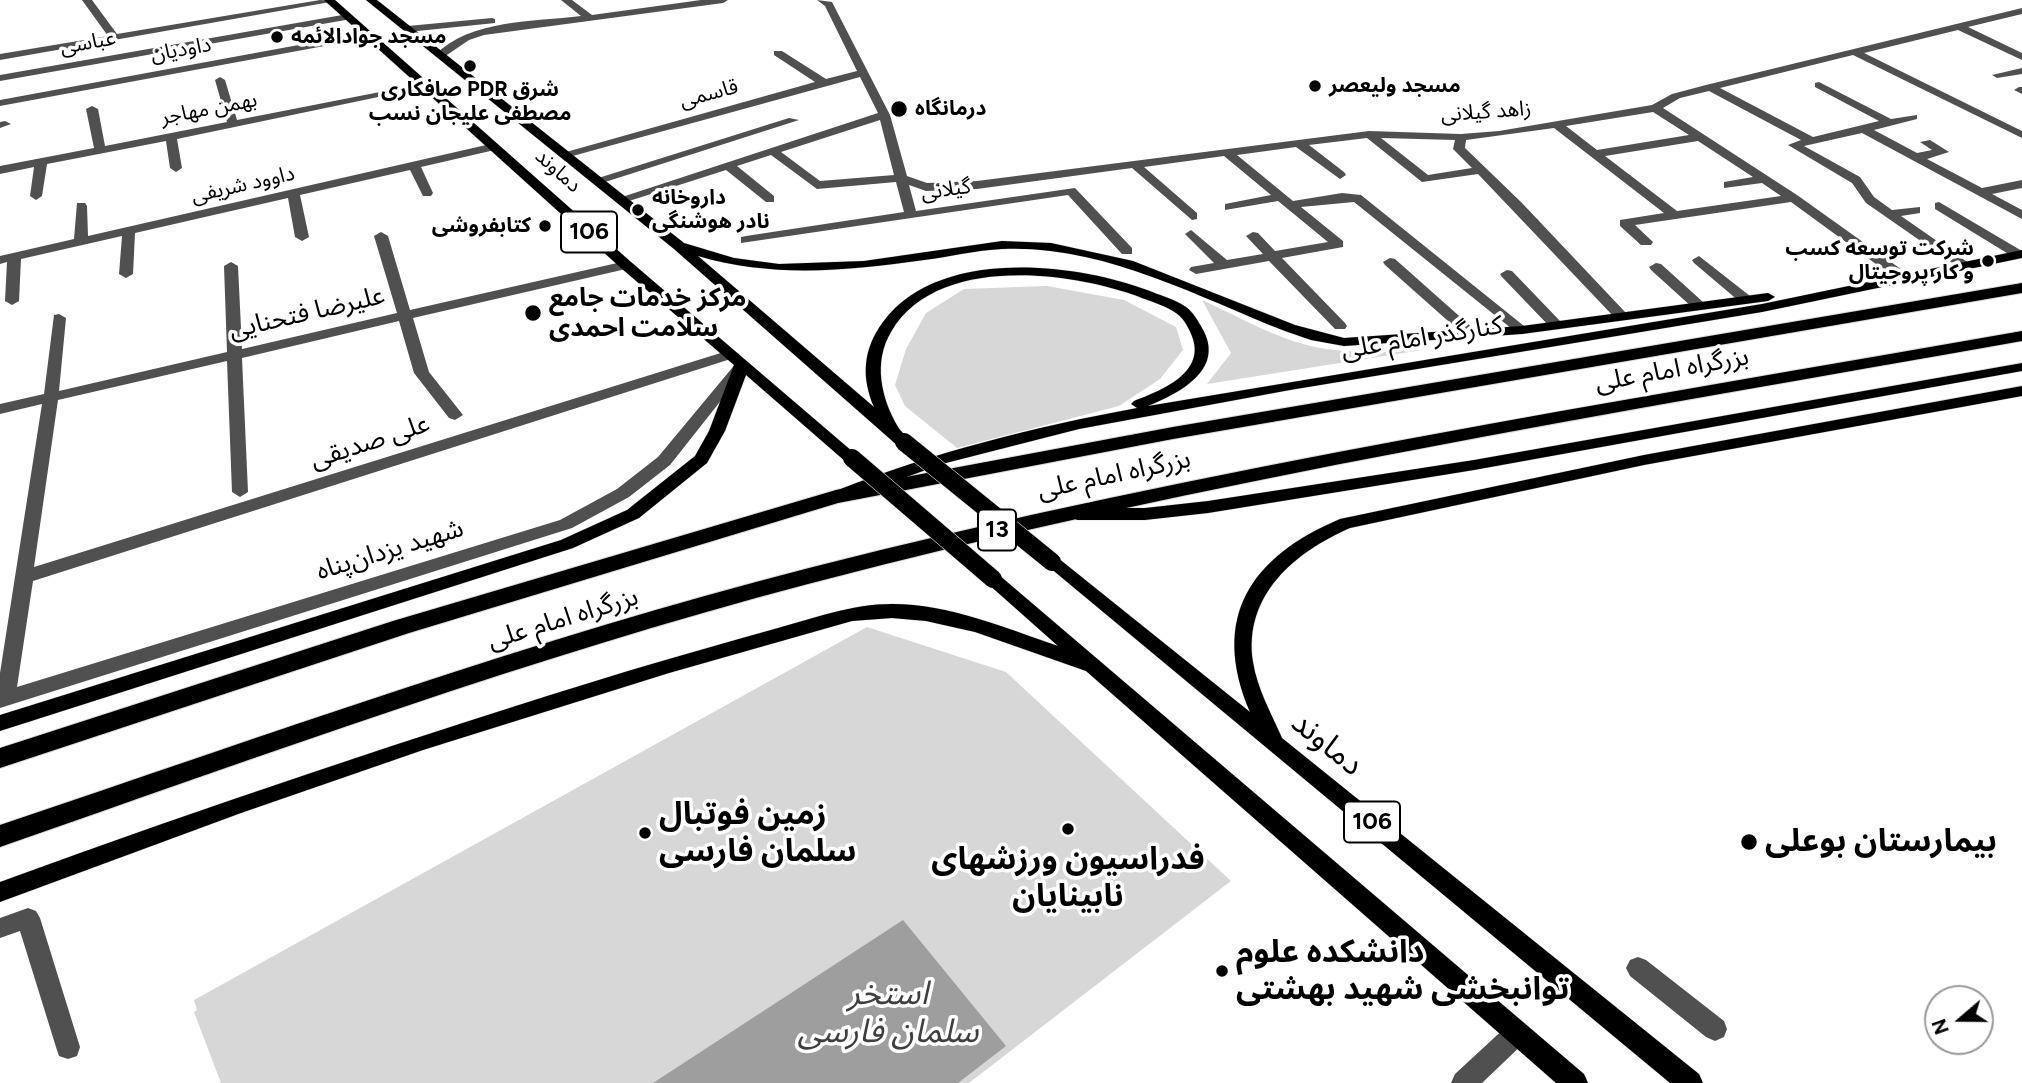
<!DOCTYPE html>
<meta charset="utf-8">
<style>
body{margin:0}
#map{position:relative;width:2022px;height:1083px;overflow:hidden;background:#fff;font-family:Figtree,sans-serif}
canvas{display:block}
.north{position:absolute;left:1924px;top:985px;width:70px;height:70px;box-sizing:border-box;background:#fff;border:2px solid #999;border-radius:50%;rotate:250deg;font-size:19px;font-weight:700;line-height:28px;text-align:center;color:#000}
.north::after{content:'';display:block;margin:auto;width:24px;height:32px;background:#000;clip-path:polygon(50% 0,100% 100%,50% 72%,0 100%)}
</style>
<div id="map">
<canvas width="2022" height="1083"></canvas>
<div class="north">N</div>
</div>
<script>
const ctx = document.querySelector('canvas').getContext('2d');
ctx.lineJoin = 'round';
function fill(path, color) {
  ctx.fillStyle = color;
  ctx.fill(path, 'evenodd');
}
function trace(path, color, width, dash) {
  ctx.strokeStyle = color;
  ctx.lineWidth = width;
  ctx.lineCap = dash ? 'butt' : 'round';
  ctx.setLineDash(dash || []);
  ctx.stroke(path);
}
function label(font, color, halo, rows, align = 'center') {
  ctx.font = font + ' Figtree,"Noto Sans Arabic",sans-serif';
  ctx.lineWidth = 7;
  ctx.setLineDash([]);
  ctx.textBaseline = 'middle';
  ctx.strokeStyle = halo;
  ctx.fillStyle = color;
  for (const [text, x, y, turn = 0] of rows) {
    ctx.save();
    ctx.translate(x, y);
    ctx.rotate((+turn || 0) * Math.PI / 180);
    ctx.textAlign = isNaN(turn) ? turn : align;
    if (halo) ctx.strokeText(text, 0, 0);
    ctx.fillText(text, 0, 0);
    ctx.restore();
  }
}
const green = new Path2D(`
 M1047,286L1124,300L1176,327L1183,350L1160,379L1119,406L957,448L905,406L895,385L906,349L926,313L964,289Z
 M1202,300C1229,312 1255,327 1282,337C1326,355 1376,353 1422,350L1207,384L1231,353Z
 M867,627L1006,672L1231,881L969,1083H221L194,1012L197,1010L194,1000Z`);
const water = new Path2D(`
 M903,920L1006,1046L958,1083H653Z`);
const minor = new Path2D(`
 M82,0H92L117,34L320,0L336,1L0,60V54L108,36Z
 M561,0H572L592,15L701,0H728L723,3L484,35L469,40L444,57L435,55C471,19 533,22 581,16Z
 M817,0L832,2L890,115L907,176L927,183L977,181L1369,131L1461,134L1499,131L1652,105L1672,94L1706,85L2022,8V14L1968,27L2022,53V60L1958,30L1864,53L2022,131V138L1853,55L1720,88L1813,137L1879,121L1815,87V83L1819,82L1891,119L1917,115V119L1874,130L1917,153L1932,150L1920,142L1930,140L1949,152L1927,159L1982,188L2022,180V188L1992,194L2022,210V219L1862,133L1804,146L1860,177L1874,197L1892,210L1920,207V213L1901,216L1973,266L1971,269H1961L1866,203L1852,183L1788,145L1801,140L1709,91L1680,98L1663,108L1797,195L1912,277V283H1902L1791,202L1635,225L1653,242L1651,245H1641L1620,226V220L1664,213L1554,128L1466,140L1465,148L1522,203L1626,313V319H1616L1478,174L1422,182L1367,138L1309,145L1344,172L1346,175L1340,179L1296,147L1237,155L1293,201L1342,193L1361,195L1529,330L1522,334L1517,333L1354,202L1301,207L1343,241V247L1282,258L1345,323L1347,326L1345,329H1335L1269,261L1196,274L1189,270L1191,267L1214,263L1185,234L1191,230L1227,260L1263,254L1246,236L1253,232L1258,233L1275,251L1328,242L1278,201L1225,210V204L1271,195L1224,156L1144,167L1197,213V219L1192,220L1132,168L977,189L926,191L909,185L916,211L1075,188L1132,248V254H1122L1068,195L741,243V237L746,236L904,212L896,182L817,189L771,155L737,166L774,196V202H766L726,170L626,202L622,203L616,199L878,113L860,77L569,157L559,154L815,82L774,55V51H782L826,79L857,71L825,6ZM1653,112L1689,135L1597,150L1566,126ZM880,120L894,175L820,181L781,152ZM1381,138L1455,140L1453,149L1472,168L1428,175ZM1698,141L1753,177L1724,182V188L1762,183L1781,196L1677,211L1605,156Z
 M348,14L351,15V19L0,81V75Z
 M492,18L495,19V23L408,32L403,29L408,26Z
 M369,32L373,33V37L0,106V100Z
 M2022,68V74L1997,78L1992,75Z
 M220,77L225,80L237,120L426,83L431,86L177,139L182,168L176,172L170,168L166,141L47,164L42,196L36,200L30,196L34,167L0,174V166L94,148L86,109L92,106L98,109L105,146L227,122L215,80Z
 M2019,87H2022V94L2014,90Z
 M789,118L799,120L602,183L592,180Z
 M0,122L5,121L11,124L0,128Z
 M495,143L501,147L499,149L421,167L433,193L431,196H423L410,170L300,195L309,237L302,241L295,237L288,198L135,233L133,274L126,278L119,274L122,236L21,259L19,301L12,305L5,301L7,262L0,264V256L74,239L77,203H85L87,206L88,236Z
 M1939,202L2022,251V258H2015L1935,209V203Z
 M381,232L388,236L410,310L626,261L633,265L626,269L413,318L429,372L463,415L455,420L449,418L414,373L399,321L242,358L248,492L240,497L232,492L227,361L58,400L34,567L727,351L732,350L739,354L737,357L33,581L17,687L560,520L617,489L658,457L737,362H747L749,365L670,465L629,497L572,528L0,708V673L42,404L0,414V404L44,394L54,315L59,314L66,318L59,391L227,352L224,266L231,262L238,266L242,349L397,313L374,236Z
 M1699,256L1750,296V302H1740L1694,263L1692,260Z
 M1390,258L1395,259L1476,331L1478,334L1476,337H1466L1385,265L1383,262Z
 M1656,263L1661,264L1703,302V308H1693L1651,270L1649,267Z
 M1507,270L1512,271L1561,322V328H1551L1502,277L1500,274Z
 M28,908L36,911L40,918L80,1047L77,1056L68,1059L59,1056L56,1047L20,931L0,938V918Z
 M1638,957L1646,960L1724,1021L1727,1029L1724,1037L1715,1041L1706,1037L1630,976L1626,968L1630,960Z
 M1517,1021L1526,1025L1529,1033L1526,1041L1482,1083H1451L1455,1074L1508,1025Z`);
const major = new Path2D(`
 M324,0H335L631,262L860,458L852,463L846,462L746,375L725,431L707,463L639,518L573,548L0,731V715L561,540L627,510L695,456L709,431L734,365L621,268Z
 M366,0H377L684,243L734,258L779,264L864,261L1002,241L1051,243L1133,261L1295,325L1344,338L1522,326L1768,293L1775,297L1768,301L1522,334L1344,346L1311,340L1285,331C1196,296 1101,244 1002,249C976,250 949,257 924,260C847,271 773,278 698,256L874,407C861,377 863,349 883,322C937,248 1072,262 1147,290C1159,295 1175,299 1186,307C1193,312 1198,321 1202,328C1226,369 1180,393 1148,406L1762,304L2022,250V258L1762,312L1290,390L1079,429L942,464L844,500L838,498L836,494L838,490C935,452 1034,427 1137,408L1131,404L1134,401C1160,391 1204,374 1193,339C1190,330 1184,318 1176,313C1166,306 1153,302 1142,298C1072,271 936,254 891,332C873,362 881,398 898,427C901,432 908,437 912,442L910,446H898L674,249Z
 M2022,363V371L1474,470L1208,513L1145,520H1077L1068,514L1077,508H1145L1208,501L1474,460Z
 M2022,386V396L1644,465L1350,528C1295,552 1243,595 1253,662C1257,688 1271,713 1282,738L1699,1074L1703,1083H1670L1043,562L1046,558H1058L1250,712C1210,618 1250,557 1340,519L1644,455Z
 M993,573L999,575L1584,1074L1588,1083H1556L1086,671L975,632L926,621L892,618L852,621L669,673L423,750L241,813L0,902V882C208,806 416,736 628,671C678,656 728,642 778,628C815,618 852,604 892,604C949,604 1005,628 1058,646L987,583L984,579L987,575Z`);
const highway = new Path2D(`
 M2022,283V293L1173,439L838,503L409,633L0,768V748L393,621L836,490L1173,427Z
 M2022,331V341C1616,413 1207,479 808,584C534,656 267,754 0,847V825C268,735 535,638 809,568C1208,466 1617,402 2022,331Z`);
const majorBridge = new Path2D(`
 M904,442L1052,562
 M852,458L993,579`);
const markers = [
 [277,37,7,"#000"],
 [470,66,7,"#000"],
 [1315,86,7,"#000"],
 [899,109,9,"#000"],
 [638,210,7,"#000"],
 [545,226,7,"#000"],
 [1988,261,7,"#000"],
 [533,313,9,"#000"],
 [1068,829,7,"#000"],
 [645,833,7,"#000"],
 [1749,842,9,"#000"],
 [1222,971,7,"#000"]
];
const farPoinames = [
 ["مسجد جوادالائمه",291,37],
 ["مسجد ولیعصر",1329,86],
 ["صافکاری PDR شرق",470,90,"center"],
 ["مصطفی علیجان نسب",470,114,"center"],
 ["درمانگاه",915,109],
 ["داروخانه",652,198],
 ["نادر هوشنگی",652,222],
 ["کتابفروشی",531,226,"right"],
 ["شرکت توسعه کسب",1974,249,"right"],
 ["و کار پروجیتال",1974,273,"right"]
];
const farStreetnames = [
 ["عباسی",88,43,-10],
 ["داودیان",181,50,-10],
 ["قاسمی",709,94,-15],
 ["بهمن مهاجر",209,109,-11],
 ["زاهد گیلانی",1486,112,-4],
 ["دماوند",558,171,42],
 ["داوود شریفی",243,185,-13],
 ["گیلانی",946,190,-8]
];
const shields = [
 [589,232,56],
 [997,530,38],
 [1372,822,56]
];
const shieldNames = [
 ["106",589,232],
 ["13",997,530],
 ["106",1372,822]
];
const poiNames = [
 ["مرکز خدمات جامع",549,298],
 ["سلامت احمدی",549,328]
];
const streetNames = [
 ["علیرضا فتحنایی",307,313,-13],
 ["کنارگذر امام علی",1422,338,-9],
 ["بزرگراه امام علی",1672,370,-10],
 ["علی صدیقی",370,442,-18],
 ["بزرگراه امام علی",1114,475,-12],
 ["شهید یزدان‌پناه",390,550,-17],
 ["بزرگراه امام علی",563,619,-17]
];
const nearStreetnames = [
 ["دماوند",1327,744,39]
];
const nearPoinames = [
 ["زمین فوتبال",659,815],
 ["سلمان فارسی",659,852],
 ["بیمارستان بوعلی",1765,842],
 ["فدراسیون ورزشهای",1068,860,"center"],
 ["نابینایان",1068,897,"center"],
 ["دانشکده علوم",1236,953],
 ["توانبخشی شهید بهشتی",1236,990]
];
const nearWaternames = [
 ["استخر",888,994],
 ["سلمان فارسی",888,1032]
];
fill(green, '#d7d7d7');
fill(water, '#9e9e9e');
trace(major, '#dbdbdb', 1);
trace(highway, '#dbdbdb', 2);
fill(minor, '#505050');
fill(major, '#000');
fill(highway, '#000');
trace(majorBridge, '#dbdbdb', 19, []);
trace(majorBridge, '#000', 18);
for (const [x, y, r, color] of markers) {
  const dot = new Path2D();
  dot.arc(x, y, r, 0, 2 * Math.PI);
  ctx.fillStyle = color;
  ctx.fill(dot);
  trace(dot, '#fff', 2.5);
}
label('bold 21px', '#000', '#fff', farPoinames, 'left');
label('21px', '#000', '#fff', farStreetnames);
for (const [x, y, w] of shields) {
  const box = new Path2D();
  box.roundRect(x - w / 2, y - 20.5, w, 41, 5);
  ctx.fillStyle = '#fff';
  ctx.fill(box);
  trace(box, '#000', 2);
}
label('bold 24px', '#000', null, shieldNames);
label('bold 26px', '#000', '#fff', poiNames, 'left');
label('26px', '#000', '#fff', streetNames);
label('32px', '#000', '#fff', nearStreetnames);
label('bold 32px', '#000', '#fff', nearPoinames, 'left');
label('italic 33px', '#3f3f3f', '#fff', nearWaternames);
</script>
